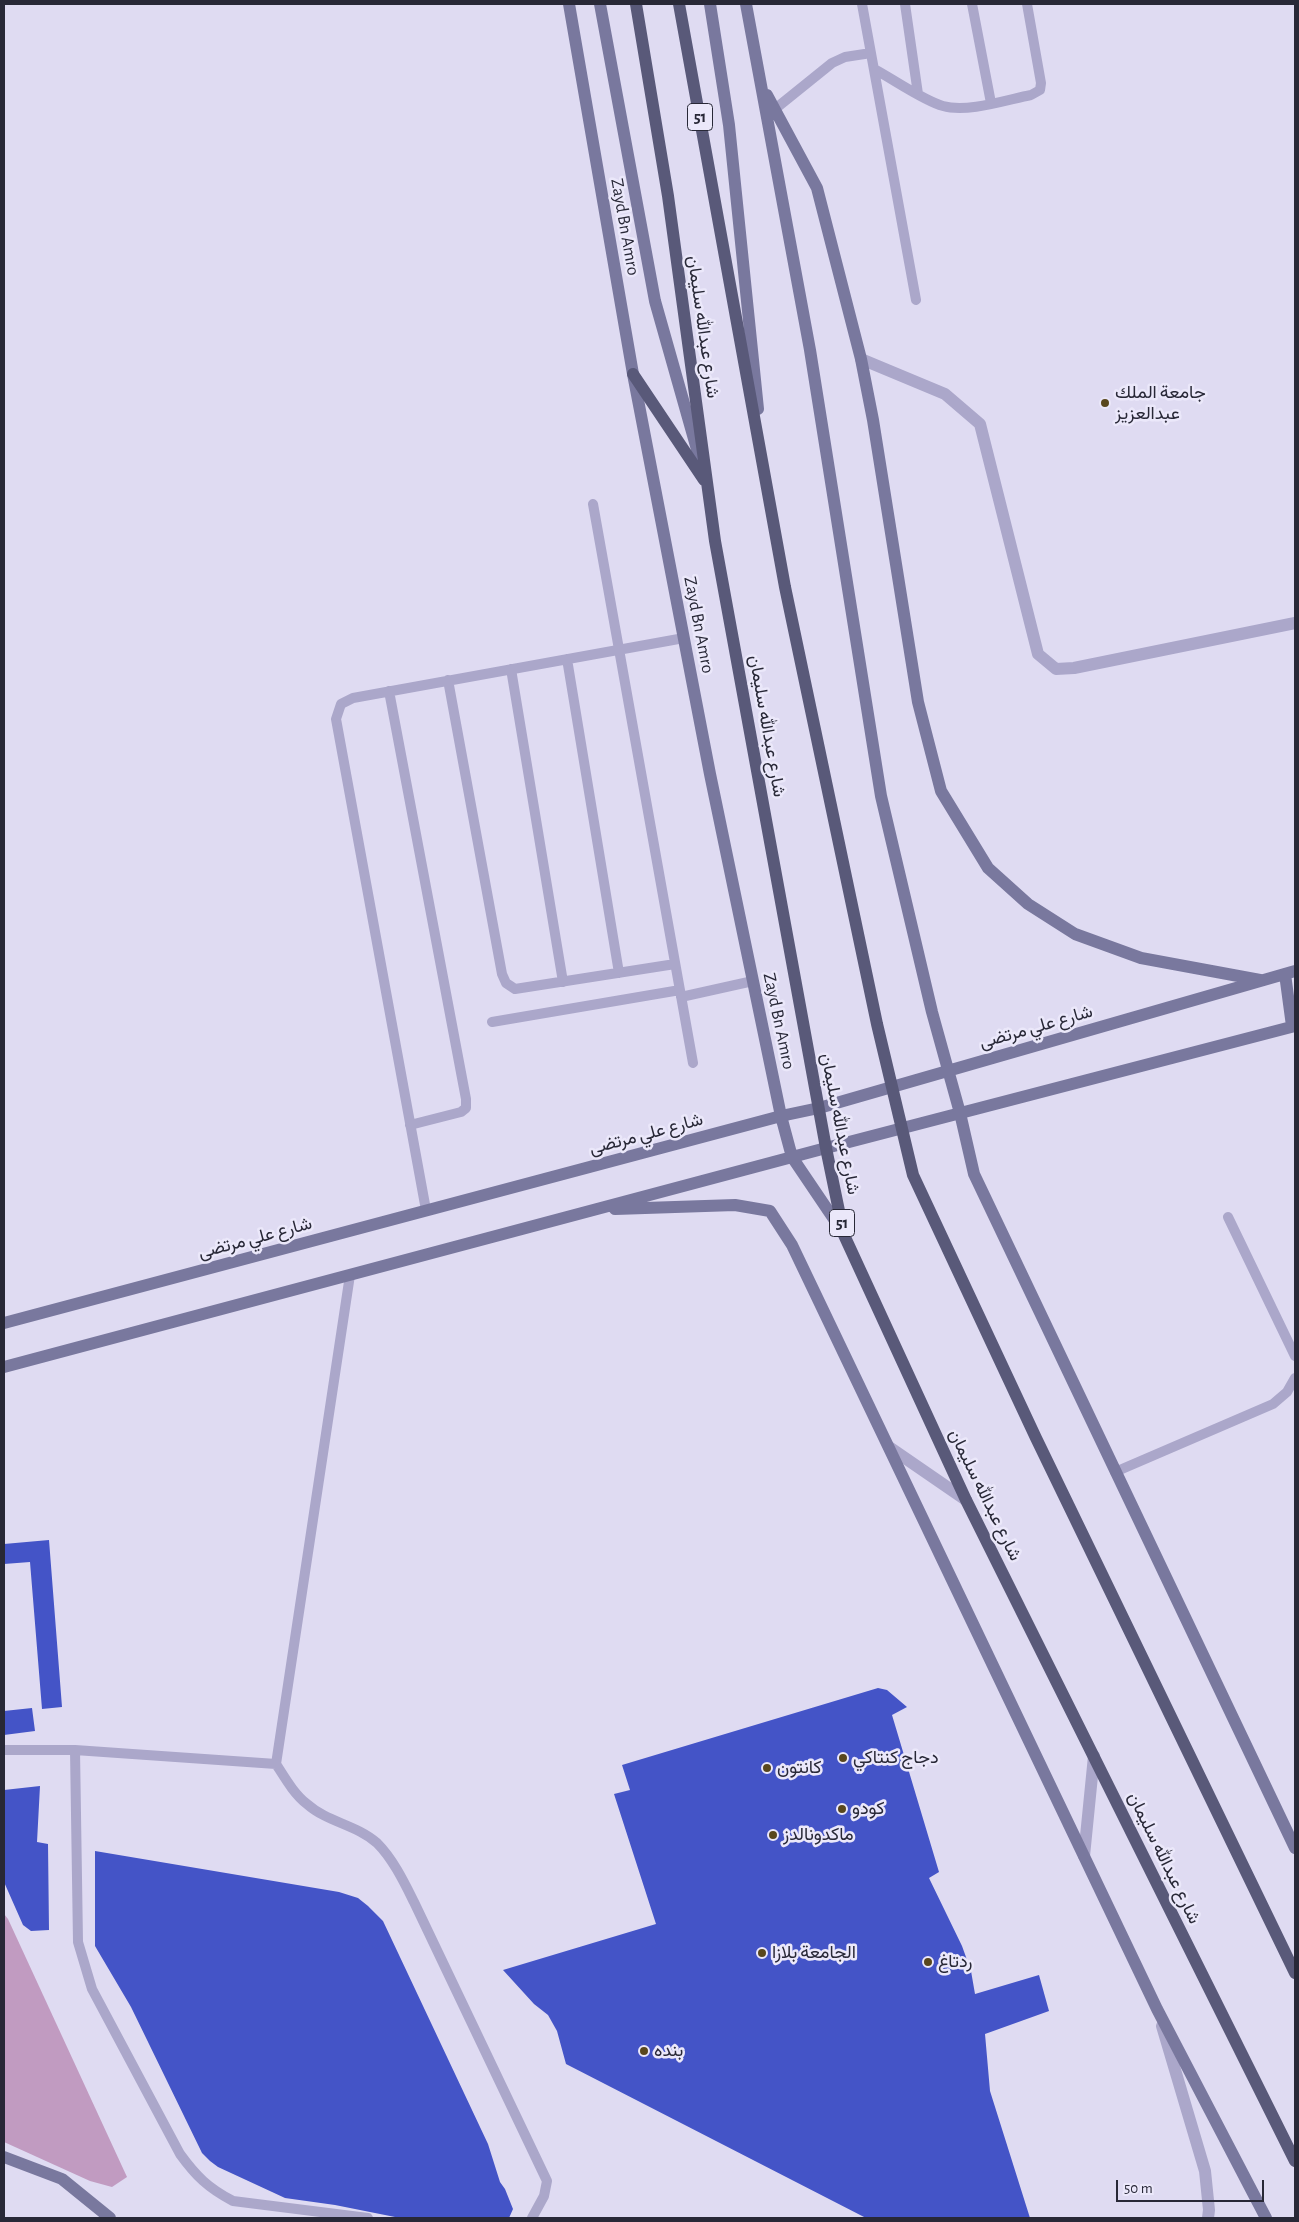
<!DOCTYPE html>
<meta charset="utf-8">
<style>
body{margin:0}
#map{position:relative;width:1299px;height:2222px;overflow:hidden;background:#dfdbf2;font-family:"Alegreya Sans",sans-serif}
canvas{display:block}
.frame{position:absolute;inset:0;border:5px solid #282837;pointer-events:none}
.scale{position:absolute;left:1116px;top:2180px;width:148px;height:22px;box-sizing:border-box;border:2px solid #282837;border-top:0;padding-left:6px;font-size:15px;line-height:18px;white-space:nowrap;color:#282837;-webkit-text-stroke:4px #ebe8fa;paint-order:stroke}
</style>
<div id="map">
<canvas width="1299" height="2222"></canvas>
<div class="frame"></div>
<div class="scale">50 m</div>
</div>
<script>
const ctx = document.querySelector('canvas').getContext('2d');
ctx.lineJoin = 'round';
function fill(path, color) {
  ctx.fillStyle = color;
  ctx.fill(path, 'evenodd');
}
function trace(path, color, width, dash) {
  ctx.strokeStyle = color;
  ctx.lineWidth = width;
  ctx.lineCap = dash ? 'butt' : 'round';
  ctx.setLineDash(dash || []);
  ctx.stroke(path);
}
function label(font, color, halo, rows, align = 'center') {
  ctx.font = font + ' "Alegreya Sans",Vazirmatn,sans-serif';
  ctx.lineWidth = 5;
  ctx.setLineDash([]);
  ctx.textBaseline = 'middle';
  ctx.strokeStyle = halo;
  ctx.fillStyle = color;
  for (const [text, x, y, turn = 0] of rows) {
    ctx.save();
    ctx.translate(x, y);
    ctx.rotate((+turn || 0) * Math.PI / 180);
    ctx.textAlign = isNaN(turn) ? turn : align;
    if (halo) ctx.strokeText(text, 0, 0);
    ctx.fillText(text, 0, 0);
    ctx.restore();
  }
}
const green = new Path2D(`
 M4,1914L8,1919L127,2177L112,2187L90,2181L4,2142Z`);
const building = new Path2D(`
 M49,1540L62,1707L42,1709L30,1562L4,1564V1544Z
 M878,1688L887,1690L907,1707L892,1715L939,1872L929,1878L962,1946L971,1971L975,1994L1039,1975L1049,2011L985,2034L990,2091L1030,2218H866L566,2064L557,2031L548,2015L534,2004L503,1970L656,1924L614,1794L630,1790L622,1765Z
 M32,1708L35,1731L4,1735V1711Z
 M40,1786L37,1842L48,1844L49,1930L31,1931L23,1925L4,1882V1790Z
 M95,1851L339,1892L358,1898L368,1906L383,1921L488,2144L500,2182L505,2189L513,2209L509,2218H400L335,2205L285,2198L218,2167L210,2161L202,2153L131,2007L95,1946Z`);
const lane = new Path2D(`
 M862,4L916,300
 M905,4L918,94
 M972,4L991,103
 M874,69C893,79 924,101 943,106C967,113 1006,100 1031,95L1040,90L1041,83L1027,4
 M770,113L832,63L845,57L871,53
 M593,504L693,1063
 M567,659L619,973
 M511,669L563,982
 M448,680L502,974L506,983L515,989L675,964
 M389,691L466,1099V1108L461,1112L410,1125
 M681,997L753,981
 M492,1022L680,990
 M426,1210L336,719L341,704L353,698L684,638
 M1228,1217L1295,1356
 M1115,1472L1273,1404L1287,1392L1295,1378
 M4,1750H75L276,1764C285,1778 294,1794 307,1804C327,1822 357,1825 377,1843C393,1859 404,1882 414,1902L547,2181L544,2196L532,2218
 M75,1750L78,1942L92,1989L180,2154C196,2176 208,2188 233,2201L368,2218
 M276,1764L350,1275`);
const street = new Path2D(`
 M861,359L945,394L980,424L1038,654L1056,669L1074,668L1295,623
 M889,1447L966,1500
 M1084,1856L1094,1756
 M1162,2026L1205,2171L1209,2210L1208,2218`);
const secondary = new Path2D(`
 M569,4L633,374L710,774L781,1116L792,1157L844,1234
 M600,4L655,301L700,460
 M710,4L729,125L758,409
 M746,4L810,350L881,796L932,1012L960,1113L974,1174L1295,1848
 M767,95L817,188L861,359L873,420L918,702L941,791L988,868L1028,904L1075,934L1141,958L1260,980
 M1285,974L1292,1026
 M615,1209L735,1205L770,1211L792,1245L1157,2009L1266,2218
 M4,1323L781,1116L819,1108L1295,971
 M4,1367L826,1148L1295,1026
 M4,2157L62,2179L110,2218`);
const primary = new Path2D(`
 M636,4L668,196L715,541L826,1148L844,1235L966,1500L1295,2161
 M679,4L785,587L877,1024L913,1175L1036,1438L1295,1973
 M633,374L704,480`);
const markers = [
 [1105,403,5,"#59471d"],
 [843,1758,5,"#59471d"],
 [767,1768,5,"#59471d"],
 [842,1809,5,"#59471d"],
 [773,1835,5,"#59471d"],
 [762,1953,5,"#59471d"],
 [928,1962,5,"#59471d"],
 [644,2051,5,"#59471d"]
];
const shields = [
 [700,117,25],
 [842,1223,25]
];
const shieldNames = [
 ["51",700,117],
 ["51",842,1223]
];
const streetNames = [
 ["Zayd Bn Amro",625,227,80],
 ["شارع عبدالله سليمان",703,327,82],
 ["Zayd Bn Amro",699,625,79],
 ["شارع عبدالله سليمان",767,726,80],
 ["Zayd Bn Amro",779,1021,78],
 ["شارع علي مرتضى",1036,1027,-16],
 ["شارع عبدالله سليمان",840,1124,79],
 ["شارع علي مرتضى",646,1134,-15],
 ["شارع علي مرتضى",255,1238,-15],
 ["شارع عبدالله سليمان",985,1495,64],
 ["شارع عبدالله سليمان",1164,1858,64]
];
const poiNames = [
 ["جامعة الملك",1115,393],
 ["عبدالعزيز",1115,414],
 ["دجاج كنتاكي",853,1758],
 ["كانتون",777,1768],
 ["كودو",852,1809],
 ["ماكدونالدز",783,1835],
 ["الجامعة بلازا",772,1953],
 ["ردتاغ",938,1962],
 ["بنده",654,2051]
];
fill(green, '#c19bc1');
fill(building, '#4454c7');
trace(lane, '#aba7ca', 10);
trace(street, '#aba7ca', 12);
trace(secondary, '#79789e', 12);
trace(primary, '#595979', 12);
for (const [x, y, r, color] of markers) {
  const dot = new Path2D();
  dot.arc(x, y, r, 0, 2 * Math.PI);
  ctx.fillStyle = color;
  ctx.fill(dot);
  trace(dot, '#ebe8fa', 2);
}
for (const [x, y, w] of shields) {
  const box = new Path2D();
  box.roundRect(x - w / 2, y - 13.5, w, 27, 4);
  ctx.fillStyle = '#ebe8fa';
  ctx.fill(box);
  trace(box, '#282837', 1);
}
label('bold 16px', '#282837', null, shieldNames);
label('18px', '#282837', '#ebe8fa', streetNames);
label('18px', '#282837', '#ebe8fa', poiNames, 'left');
</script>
